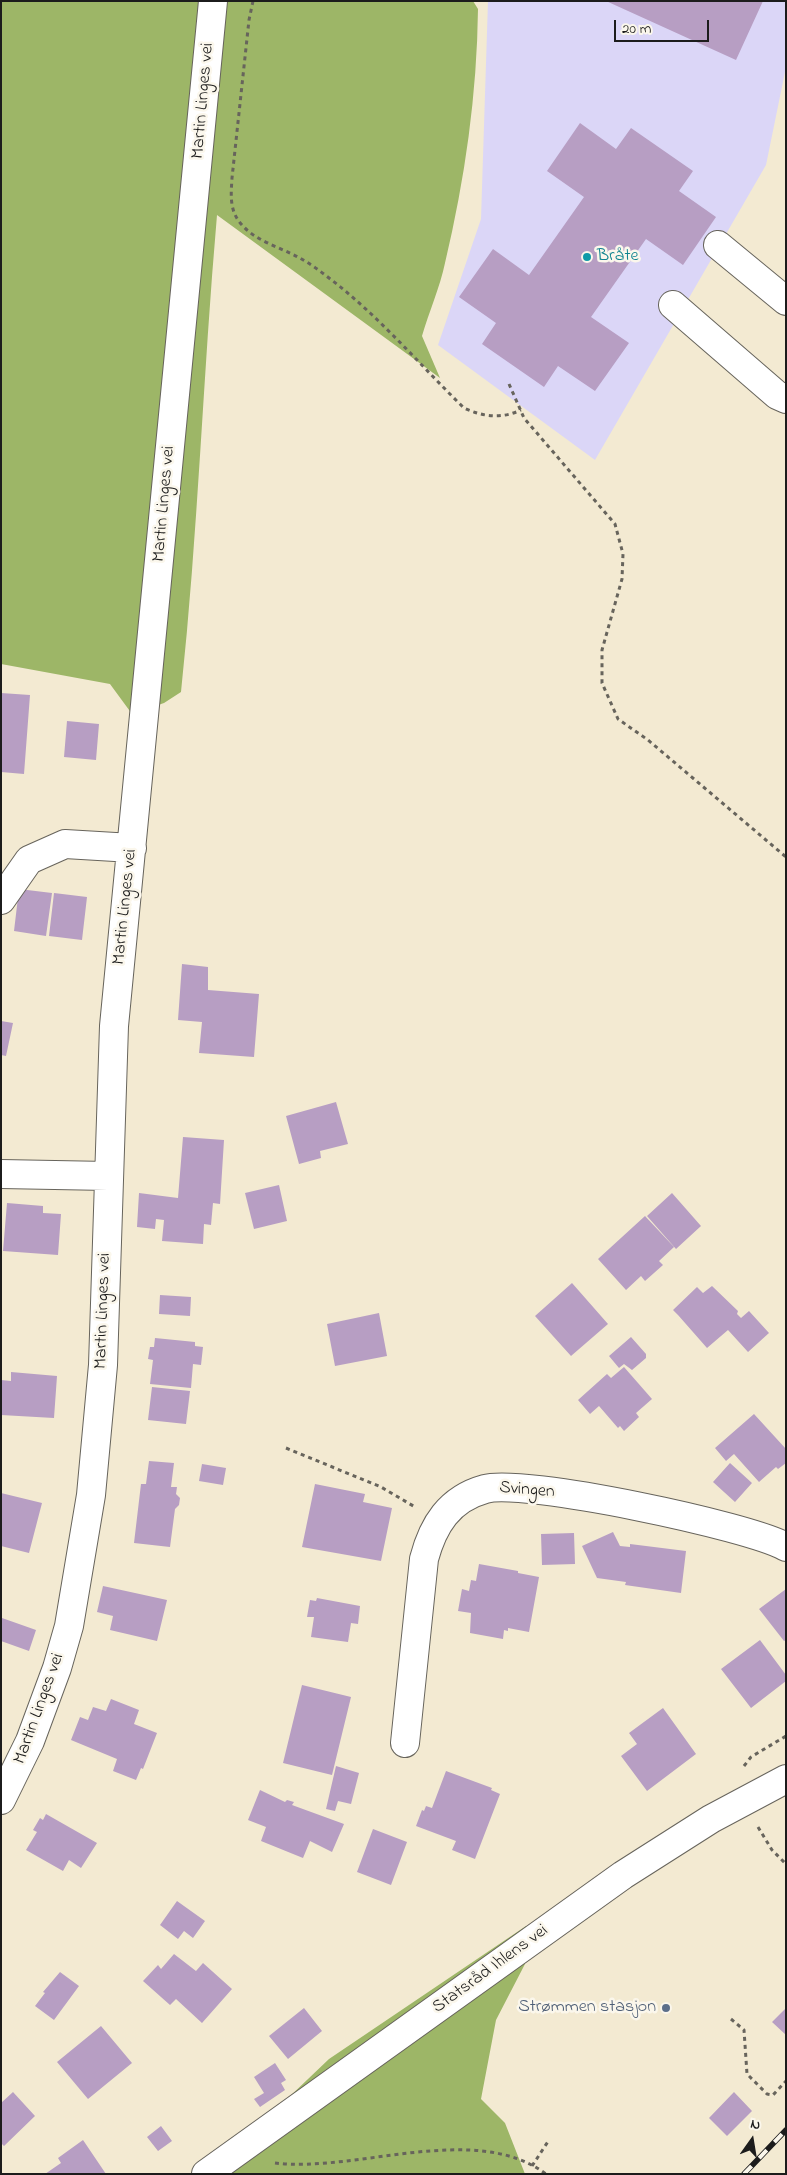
<!DOCTYPE html>
<meta charset="utf-8">
<style>
body{margin:0}
#map{position:relative;width:787px;height:2175px;overflow:hidden;background:#f3ead2;font-family:"Indie Flower",sans-serif}
canvas{display:block}
.frame{position:absolute;inset:0;border:2px solid #1c1c1c;pointer-events:none}
.north{position:absolute;left:727px;top:2115px;width:50px;height:50px;-webkit-text-stroke:4px #fbf7ec;paint-order:stroke;rotate:13deg;font-size:14px;font-weight:700;line-height:20px;text-align:center;color:#1c1c1c}
.north::after{content:'';display:block;margin:auto;width:18px;height:22px;background:#1c1c1c;clip-path:polygon(50% 0,100% 100%,50% 72%,0 100%)}
.scale{position:absolute;left:614px;top:20px;width:95px;height:22px;box-sizing:border-box;border:2px solid #1c1c1c;border-top:0;padding-left:6px;font-size:15px;line-height:18px;white-space:nowrap;color:#1c1c1c;-webkit-text-stroke:4px #fbf7ec;paint-order:stroke}
</style>
<div id="map">
<canvas width="787" height="2175"></canvas>
<div class="frame"></div>
<div class="north">N</div>
<div class="scale">20 m</div>
</div>
<script>
const ctx = document.querySelector('canvas').getContext('2d');
ctx.lineJoin = 'round';
function fill(path, color) {
  ctx.fillStyle = color;
  ctx.fill(path, 'evenodd');
}
function trace(path, color, width, dash) {
  ctx.strokeStyle = color;
  ctx.lineWidth = width;
  ctx.lineCap = dash ? 'butt' : 'round';
  ctx.setLineDash(dash || []);
  ctx.stroke(path);
}
function label(font, color, halo, rows, align = 'center') {
  ctx.font = font + ' "Indie Flower",sans-serif';
  ctx.lineWidth = 5;
  ctx.setLineDash([]);
  ctx.textBaseline = 'middle';
  ctx.strokeStyle = halo;
  ctx.fillStyle = color;
  for (const [text, x, y, turn = 0] of rows) {
    ctx.save();
    ctx.translate(x, y);
    ctx.rotate((+turn || 0) * Math.PI / 180);
    ctx.textAlign = isNaN(turn) ? turn : align;
    if (halo) ctx.strokeText(text, 0, 0);
    ctx.fillText(text, 0, 0);
    ctx.restore();
  }
}
const built = new Path2D(`
 M488,1H786V67L766,165L595,460L438,345L481,219Z`);
const forest = new Path2D(`
 M1,1H473L478,9C477,94 465,179 445,263C440,287 429,312 422,336L440,378L217,215C203,374 198,534 181,692L164,703L132,714L110,684L1,664Z
 M526,1926L525,1964L496,2020L481,2099L505,2123L525,2174H201L249,2126L265,2120L329,2059Z`);
const building = new Path2D(`
 M606,1H763L736,60Z
 M580,123L616,149L631,128L693,171L679,191L716,217L683,265L646,239L591,317L629,343L595,391L558,366L544,387L482,344L496,323L459,297L493,249L529,275L584,197L547,171Z
 M1,693L30,695L24,774L1,772Z
 M67,721L99,724L96,760L64,757Z
 M19,889L52,893L46,936L14,931Z
 M54,893L87,897L82,940L49,936Z
 M182,964L208,967V990L259,994L254,1057L199,1053L202,1022L178,1020Z
 M1,1021L13,1023L6,1056L1,1055Z
 M336,1102L348,1144L320,1151L321,1158L299,1164L286,1116Z
 M183,1137L224,1140L220,1204L213,1203L211,1225L204,1224L203,1244L162,1241L164,1220L156,1219L155,1229L137,1227L139,1193L178,1198Z
 M279,1185L287,1221L254,1229L245,1193Z
 M672,1193L701,1226L676,1249L647,1216Z
 M7,1203L43,1206V1213L61,1214L58,1255L3,1251Z
 M645,1216L674,1247L659,1261L663,1265L645,1281L641,1276L626,1290L598,1259Z
 M572,1283L608,1324L571,1356L535,1316Z
 M712,1286L738,1311L737,1314L741,1318L749,1311L769,1333L748,1352L728,1330L707,1348L678,1315L680,1314L678,1315L673,1310L697,1287L703,1293Z
 M160,1295L191,1297L190,1316L159,1314Z
 M379,1313L387,1356L335,1366L327,1324Z
 M631,1337L646,1354V1358L632,1370L624,1364L619,1368L609,1356Z
 M155,1338L195,1342V1346L203,1347L201,1365L193,1364L191,1388L150,1384L153,1360L148,1359L150,1347H154Z
 M624,1367L652,1399L636,1413L639,1417L624,1431L620,1426L618,1428L599,1406L590,1414L578,1400L607,1374L611,1378Z
 M11,1372L57,1376L54,1418L1,1415V1380L11,1381Z
 M152,1387L190,1391L186,1424L148,1420Z
 M754,1414L786,1449V1463L778,1469L776,1467L759,1482L734,1454L726,1461L715,1448Z
 M149,1461L174,1463L171,1487H177L176,1494L180,1498L179,1505L175,1509L170,1547L134,1543L141,1484H146Z
 M730,1463L752,1483L735,1502L713,1482Z
 M202,1464L226,1468L223,1485L199,1481Z
 M315,1484L365,1494L363,1502L392,1508L381,1561L302,1547Z
 M1,1493L42,1503L29,1553L1,1546Z
 M613,1532L620,1546L630,1547V1544L686,1551L681,1593L625,1585L626,1582L597,1578L582,1546Z
 M574,1533L575,1564L542,1565L541,1534Z
 M479,1564L518,1571V1573L539,1577L529,1632L508,1628V1631L504,1630L503,1639L470,1633L471,1613L458,1611L462,1589L469,1591L471,1580L476,1581Z
 M103,1586L167,1600L157,1641L110,1630L113,1616L97,1612Z
 M786,1589V1640L784,1641L759,1609Z
 M317,1598L360,1606L358,1624L351,1623L348,1642L311,1637L314,1617H307L310,1600L316,1601Z
 M2,1618L36,1630L29,1651L1,1641Z
 M760,1640L786,1675V1681L751,1708L721,1669Z
 M302,1685L351,1697L332,1775L283,1763Z
 M111,1699L139,1710L134,1724L157,1733L143,1769L141,1768L136,1780L113,1771L117,1759L71,1740L80,1717L88,1720L93,1707L106,1711Z
 M663,1708L696,1754L647,1791L621,1756L637,1744L629,1733Z
 M336,1766L359,1773L351,1804L338,1801L335,1811L326,1809Z
 M446,1771L492,1788L491,1790L500,1794L475,1859L452,1850L456,1841L416,1826L422,1810L424,1811L426,1806L432,1808Z
 M260,1790L285,1802L287,1800L294,1802L292,1805L344,1824L332,1852L310,1841L303,1858L261,1841L266,1827L248,1820Z
 M46,1814L97,1843L81,1868L69,1860L63,1871L26,1850L37,1832L33,1830L40,1818L43,1820Z
 M373,1829L407,1842L391,1885L357,1872Z
 M177,1901L205,1921L193,1938L184,1931L178,1939L160,1925Z
 M174,1954L196,1971L203,1963L232,1989L202,2023L176,1999L170,2005L143,1981L158,1965L161,1969Z
 M60,1972L79,1986L54,2020L35,2006L45,1993L43,1992Z
 M304,2008L322,2031L288,2059L269,2036Z
 M786,2008V2035L772,2022Z
 M101,2026L132,2063L88,2099L57,2062Z
 M275,2063L286,2080L281,2083L285,2090L260,2107L254,2099L264,2093L254,2077Z
 M13,2092L35,2116L4,2146L1,2143V2103Z
 M734,2092L752,2111L727,2136L709,2118Z
 M161,2126L172,2141L158,2151L147,2137Z
 M83,2140L106,2174H45L61,2163L58,2158Z`);
const path = new Path2D(`
 M253,1L249,20L232,178C231,195 229,211 242,225C256,241 279,247 298,257C309,263 319,270 329,278C379,316 419,364 464,408C483,417 502,419 521,410
 M509,384L524,418L615,524L623,554L622,579L602,650V683L618,719L648,740L786,857
 M286,1448L381,1487L415,1507
 M744,1766L751,1757L786,1736
 M758,1827L772,1850L786,1864
 M731,2019L744,2030L747,2074L767,2094L773,2095L786,2081
 M275,2163C357,2173 475,2121 546,2174
 M532,2166L549,2140`);
const minor = new Path2D(`
 M718,245L786,301
 M673,305L777,395L786,399
 M1,900L29,860L65,844L132,848
 M1,1174L108,1176
 M405,1743L424,1559C433,1525 449,1499 485,1489C522,1478 750,1526 786,1547
 M1,1800L30,1741L57,1668L69,1626L91,1495L103,1365L114,1026L213,1
 M206,2174L623,1875L711,1819L786,1779`);
const rail = new Path2D(`
 M744,2174L786,2130`);
const markers = [
 [587,257,5,"#0f9aa8"],
 [666,2008,5,"#5c6f8a"]
];
const streetNames = [
 ["Martin Linges vei",204,101,-85],
 ["Martin Linges vei",165,504,-85],
 ["Martin Linges vei",126,907,-84],
 ["Martin Linges vei",104,1311,-88],
 ["Svingen",527,1491,5],
 ["Martin Linges vei",40,1709,-70],
 ["Statsråd Ihlens vei",491,1970,-36]
];
const cultureNames = [
 ["Bråte",597,257]
];
const serviceNames = [
 ["Strømmen stasjon",656,2008]
];
fill(built, '#dbd6f7');
fill(forest, '#9db667');
fill(building, '#b79ec3');
trace(minor, '#67645c', 30);
trace(path, '#67645c', 3, [4, 4]);
trace(minor, '#fff', 28);
trace(rail, '#1c1c1c', 5.5);
trace(rail, '#fbf7ec', 4, [11]);
for (const [x, y, r, color] of markers) {
  const dot = new Path2D();
  dot.arc(x, y, r, 0, 2 * Math.PI);
  ctx.fillStyle = color;
  ctx.fill(dot);
  trace(dot, '#fbf7ec', 2);
}
label('18px', '#1c1c1c', '#fbf7ec', streetNames);
label('18px', '#0d838f', '#fbf7ec', cultureNames, 'left');
label('18px', '#4e5e75', '#fbf7ec', serviceNames, 'right');
</script>
